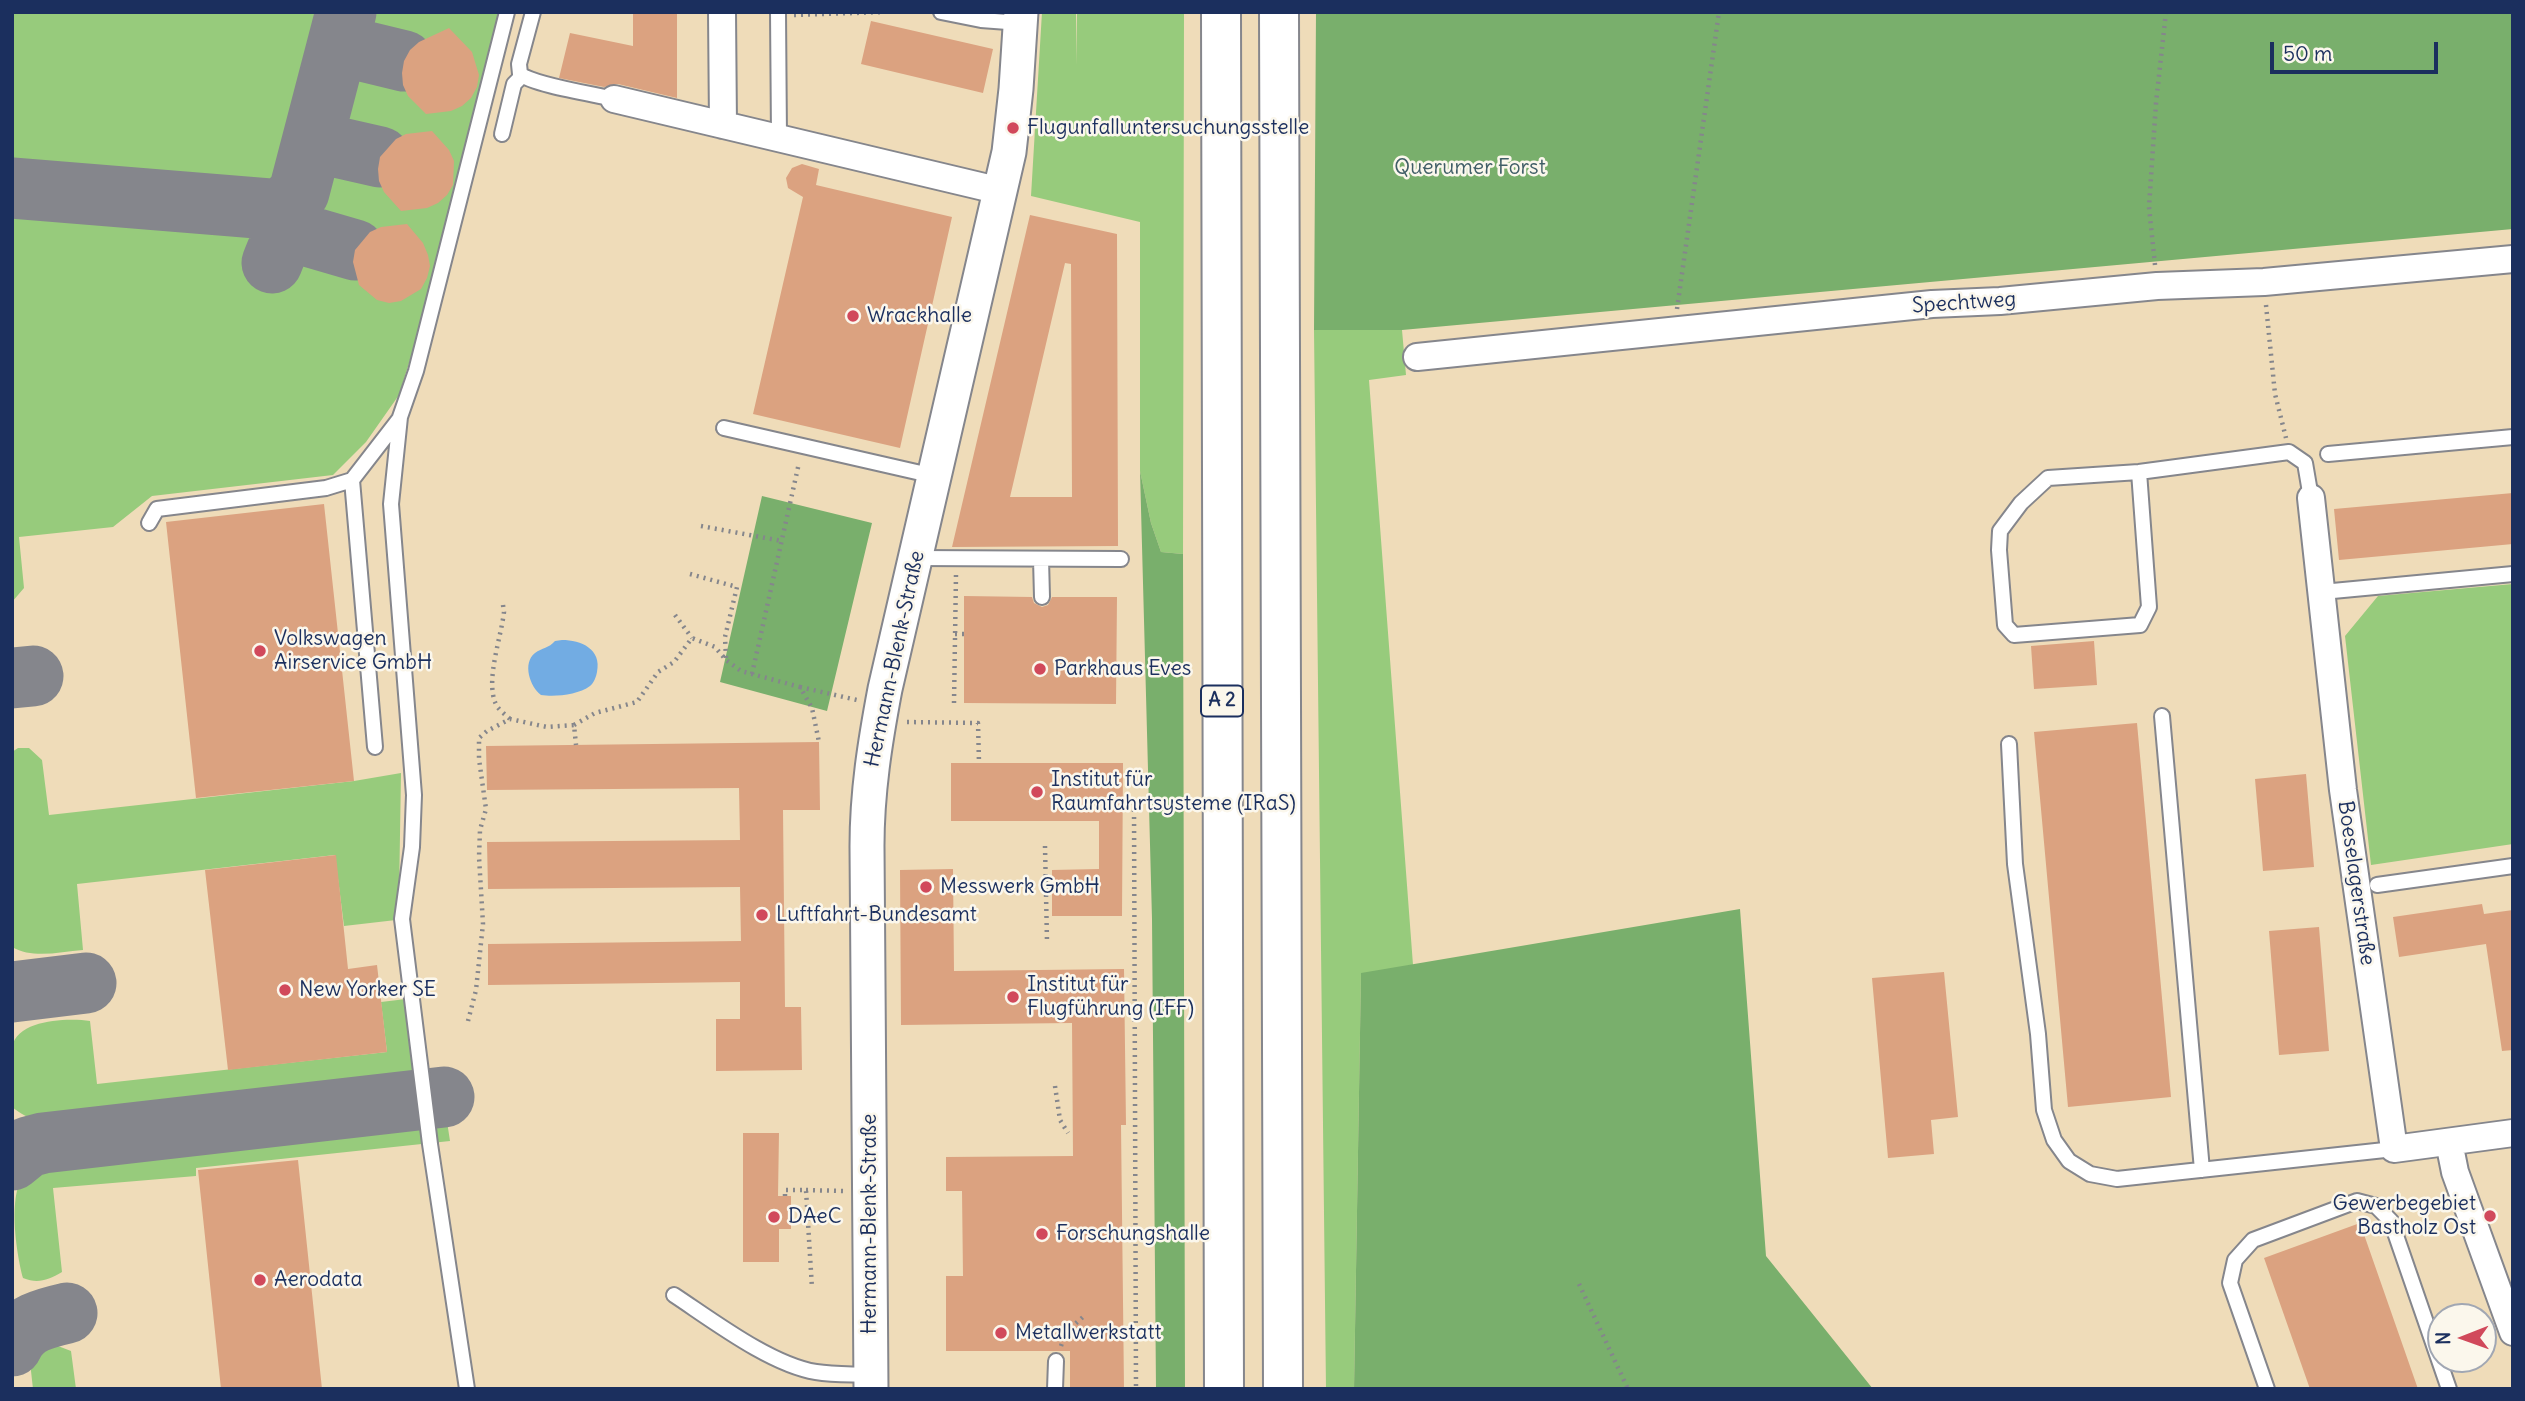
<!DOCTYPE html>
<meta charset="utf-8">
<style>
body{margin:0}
#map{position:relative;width:2525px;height:1401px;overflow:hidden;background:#efdcb9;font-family:Delius,sans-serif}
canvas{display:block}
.frame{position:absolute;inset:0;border:14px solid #1b2f5e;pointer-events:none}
.north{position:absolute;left:2427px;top:1303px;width:70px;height:70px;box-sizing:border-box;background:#fbf7ec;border:2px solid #a1a7b3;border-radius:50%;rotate:269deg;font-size:19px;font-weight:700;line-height:28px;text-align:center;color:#1b2f5e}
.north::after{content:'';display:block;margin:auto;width:24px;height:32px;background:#d1495b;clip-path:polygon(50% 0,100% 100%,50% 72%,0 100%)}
.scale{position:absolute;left:2270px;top:42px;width:168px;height:32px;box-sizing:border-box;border:4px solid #1b2f5e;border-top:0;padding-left:9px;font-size:21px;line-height:24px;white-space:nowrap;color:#1b2f5e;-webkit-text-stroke:5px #fbf7ec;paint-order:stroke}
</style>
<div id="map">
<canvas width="2525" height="1401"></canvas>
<div class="frame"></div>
<div class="north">N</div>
<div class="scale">50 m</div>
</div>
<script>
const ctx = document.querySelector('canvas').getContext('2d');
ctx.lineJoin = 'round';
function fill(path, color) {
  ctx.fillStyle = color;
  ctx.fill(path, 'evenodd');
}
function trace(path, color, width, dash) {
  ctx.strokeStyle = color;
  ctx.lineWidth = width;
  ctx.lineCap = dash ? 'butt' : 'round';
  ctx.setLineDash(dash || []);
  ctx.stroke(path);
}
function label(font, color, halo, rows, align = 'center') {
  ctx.font = font + ' Delius,sans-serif';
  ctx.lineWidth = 5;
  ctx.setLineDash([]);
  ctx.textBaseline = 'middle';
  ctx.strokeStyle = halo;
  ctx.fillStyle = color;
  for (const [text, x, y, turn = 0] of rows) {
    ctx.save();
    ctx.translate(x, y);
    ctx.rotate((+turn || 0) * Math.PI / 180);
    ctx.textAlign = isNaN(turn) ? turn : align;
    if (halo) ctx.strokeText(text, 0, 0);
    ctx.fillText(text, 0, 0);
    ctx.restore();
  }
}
const green = new Path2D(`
 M12,12H500L425,312L399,395L366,442L333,475L152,496L113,527L19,537L24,588L12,602Z
 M1042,12H1076L1077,65V12H1184L1183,554L1161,552L1151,523L1140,471V222L1031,196Z
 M1314,330H1402L1406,375L1369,380L1413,965L1361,974L1354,1389H1326Z
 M2513,584V844L2371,865L2345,636L2378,596Z
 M18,748H29L42,760L49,815L354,781L401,773L399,897L396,920L344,926L335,855L77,884L83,950C59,952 33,959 12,947V752Z
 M406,999L417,1081L65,1123C43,1123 30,1121 12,1107C12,1090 9,1063 12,1047C18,1019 68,1018 90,1021L97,1084L387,1052L381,1002Z
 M446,1115L450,1141L196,1168V1176L53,1188L62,1272C48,1280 38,1284 23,1278C16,1251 5,1184 31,1167C40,1160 57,1160 68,1157Z
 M58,1346L71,1351L76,1389H33L30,1362L44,1349Z`);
const forest = new Path2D(`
 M1316,12H2513V229L1402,330H1314Z
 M1140,471L1151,523L1161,552L1183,554L1185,1389H1156L1152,919Z
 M762,496L872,523L827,711L720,682Z
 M1740,909L1766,1256L1873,1389H1354L1361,973Z`);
const water = new Path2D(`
 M562,640C581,640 602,649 597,672C596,677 594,683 590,686C578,695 555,697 541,695C530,687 522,663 535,653C542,648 549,648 555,641Z`);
const taxiway = new Path2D(`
 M338,45L404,61
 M314,142L380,157
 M12,188L282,210
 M283,229L355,250
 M272,263C278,247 289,227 282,210L299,192L346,12
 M12,678L33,676
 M12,992L86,983
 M12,1160L28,1147L43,1143L444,1097
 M12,1346C22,1323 45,1318 67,1313`);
const building = new Path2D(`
 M633,12H677V98L618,84L604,87L559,78L570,33L633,46Z
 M871,21L993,49L983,93L861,64Z
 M449,28L472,52L479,75L477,87L471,98L462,106L451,111L426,114L408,96L403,85L402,73L404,61L410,50L419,42Z
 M432,131L449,150L454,161L453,185L447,195L438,203L427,208L401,211L384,192L379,181L378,169L380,157L396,139L406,134Z
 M802,164L819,169L816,185L952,217L900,448L753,414L803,197L788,188L786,178L792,168Z
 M1030,215L1117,234L1118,546L952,547ZM1065,263L1071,264L1072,497H1010Z
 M407,224L423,243L428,255L430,266L427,278L421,289L401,301L389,303L377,300L359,285L353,262L355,250L370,232L381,227Z
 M2513,493V544L2339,560L2334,509Z
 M324,504L354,781L196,798L166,522Z
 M964,596L1032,597L1034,603L1042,607L1048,605L1052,597H1117L1116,704L964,703Z
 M2094,641L2097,685L2034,689L2031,646Z
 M2137,723L2171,1097L2068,1107L2034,732Z
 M819,742L820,810H783L785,1007H801L802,1070L716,1071V1019H740V982L488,985V944L741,941L740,887L488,889L487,842L740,840L739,788L487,790L486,746Z
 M951,763H1123L1122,916H1052V870L1099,869V821H951Z
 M2306,774L2314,867L2263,871L2255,779Z
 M336,855L348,969L377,965L387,1052L228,1070L205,870Z
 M953,869L954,971L1124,969L1126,1125H1121L1124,1389H1070V1351H946V1276H963L962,1191H946V1157L1073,1156L1072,1023L901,1025L900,870Z
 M2482,904L2484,914L2513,910V1050L2502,1051L2486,944L2399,957L2393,917Z
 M2319,927L2329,1051L2279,1055L2269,931Z
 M1944,972L1958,1117L1931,1120L1934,1154L1888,1158L1872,978Z
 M743,1133H779L778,1196H791V1229H779V1262H743Z
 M298,1160L322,1389H221L198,1170Z
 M2360,1223L2418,1389H2310L2264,1258Z`);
const path = new Path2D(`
 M794,15L884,12
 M2155,265L2149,207L2156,103L2166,12
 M2266,305L2275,394L2286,438
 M1677,309L1719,12
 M701,526L782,541
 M690,574L737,587L725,637L726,659
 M503,605L504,612C501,638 486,678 495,702C497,709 505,714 510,719
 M675,615L692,638
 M955,634H964
 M752,674L799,463
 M800,687L857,700
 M954,703L956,574
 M907,722L978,723L979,763
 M574,725L595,713L637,702L658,672L674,662L692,638L715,647L726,660L741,671L800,687L812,708L819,742
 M1134,803L1136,1389
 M1045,846L1047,941
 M468,1021L476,990L483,924L479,857L480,830L486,809L479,759V738L487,731L510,719L547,727L574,725L576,745
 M1055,1086L1060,1120L1068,1133
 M806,1190L843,1191
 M785,1196V1190H806L812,1288
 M1579,1284L1628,1389
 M1061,1346L1066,1332L1083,1317`);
const service = new Path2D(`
 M533,12L519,64L520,74C534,85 593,94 614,99
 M778,12L779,138
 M941,12L981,20L1021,23
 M502,134L514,84L520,78L525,77
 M724,428L934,476
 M2328,454L2513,437
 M2139,472L2149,607L2140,625L2014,635L2005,625L1999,550L2000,531L2021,503L2048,478L2139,472L2289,452L2305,463L2311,498
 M149,523L157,509L326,488L352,480
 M915,558L1121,559
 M1041,559L1042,597
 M2322,592L2513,574
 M2162,716L2202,1170
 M2009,744L2015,864L2038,1034L2044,1110L2054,1140L2069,1161L2090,1174L2117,1179L2394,1149
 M375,747L352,480L400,418
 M2377,885L2513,866
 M674,1295C712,1320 771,1365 816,1372C834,1375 853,1374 871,1375
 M467,1389L430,1144L402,919L412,847L414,795L391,504L400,417L416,371L507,12
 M1055,1389L1056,1361
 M2267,1389L2230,1283L2235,1260L2253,1240L2357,1201L2376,1206L2391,1221L2449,1389`);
const minor = new Path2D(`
 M722,12L723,125
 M614,99L1001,191
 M1417,357L1932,304L2000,301L2157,286L2264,282L2513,259
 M2311,498L2343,790L2394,1149L2513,1133
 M2449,1142L2455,1172L2513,1332`);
const tertiary = new Path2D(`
 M871,1389L867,846C867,792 875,742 885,689L1009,152L1016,89L1021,12`);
const motorway = new Path2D(`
 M1221,12L1224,1389
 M1279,12L1283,1389`);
const markers = [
 [1013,128,7,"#d1495b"],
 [853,316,7,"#d1495b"],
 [260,651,7,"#d1495b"],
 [1040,669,7,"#d1495b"],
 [1037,792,7,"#d1495b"],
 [926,887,7,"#d1495b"],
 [762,915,7,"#d1495b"],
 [285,990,7,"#d1495b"],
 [1013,997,7,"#d1495b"],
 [2490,1216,7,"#d1495b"],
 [774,1217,7,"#d1495b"],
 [1042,1234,7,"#d1495b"],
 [260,1280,7,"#d1495b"],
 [1001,1333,7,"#d1495b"]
];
const shields = [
 [1222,701,42]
];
const shieldNames = [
 ["A 2",1222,701]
];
const poiNames = [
 ["Flugunfalluntersuchungsstelle",1027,128],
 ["Wrackhalle",867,316],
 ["Volkswagen",274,639],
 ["Airservice GmbH",274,663],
 ["Parkhaus Eves",1054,669],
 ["Institut für",1051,780],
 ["Raumfahrtsysteme (IRaS)",1051,804],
 ["Messwerk GmbH",940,887],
 ["Luftfahrt-Bundesamt",776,915],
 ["Institut für",1027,985],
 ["Flugführung (IFF)",1027,1009],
 ["New Yorker SE",299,990],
 ["Gewerbegebiet",2476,1204,"right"],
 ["Bastholz Ost",2476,1228,"right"],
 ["DAeC",788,1217],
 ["Forschungshalle",1056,1234],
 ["Aerodata",274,1280],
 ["Metallwerkstatt",1015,1333]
];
const parkNames = [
 ["Querumer Forst",1470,168]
];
const streetNames = [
 ["Spechtweg",1964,303,-4],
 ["Hermann-Blenk-Straße",895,659,-78],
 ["Boeselagerstraße",2356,883,82],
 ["Hermann-Blenk-Straße",870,1224,-90]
];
fill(green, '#97cb7c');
fill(forest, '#79af6c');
fill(water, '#72ace3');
trace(taxiway, '#85868c', 61);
fill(building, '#dba280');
trace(service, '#85868c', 18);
trace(minor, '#85868c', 30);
trace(tertiary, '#85868c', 37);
trace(motorway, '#85868c', 42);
trace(path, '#85868c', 4.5, [2, 5]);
trace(service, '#fff', 14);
trace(minor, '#fff', 26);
trace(tertiary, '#fff', 33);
trace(motorway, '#fff', 38);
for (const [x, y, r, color] of markers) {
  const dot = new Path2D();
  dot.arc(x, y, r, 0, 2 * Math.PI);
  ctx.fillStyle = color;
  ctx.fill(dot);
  trace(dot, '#fbf7ec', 2.5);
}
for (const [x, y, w] of shields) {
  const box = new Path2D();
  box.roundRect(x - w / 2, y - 15.5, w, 31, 5);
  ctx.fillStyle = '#fbf7ec';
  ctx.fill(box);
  trace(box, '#1b2f5e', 2);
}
label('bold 19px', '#1b2f5e', null, shieldNames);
label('21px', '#1b2f5e', '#fbf7ec', poiNames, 'left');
label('21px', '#405e67', '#fbf7ec', parkNames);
label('21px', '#1b2f5e', '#fbf7ec', streetNames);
</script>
